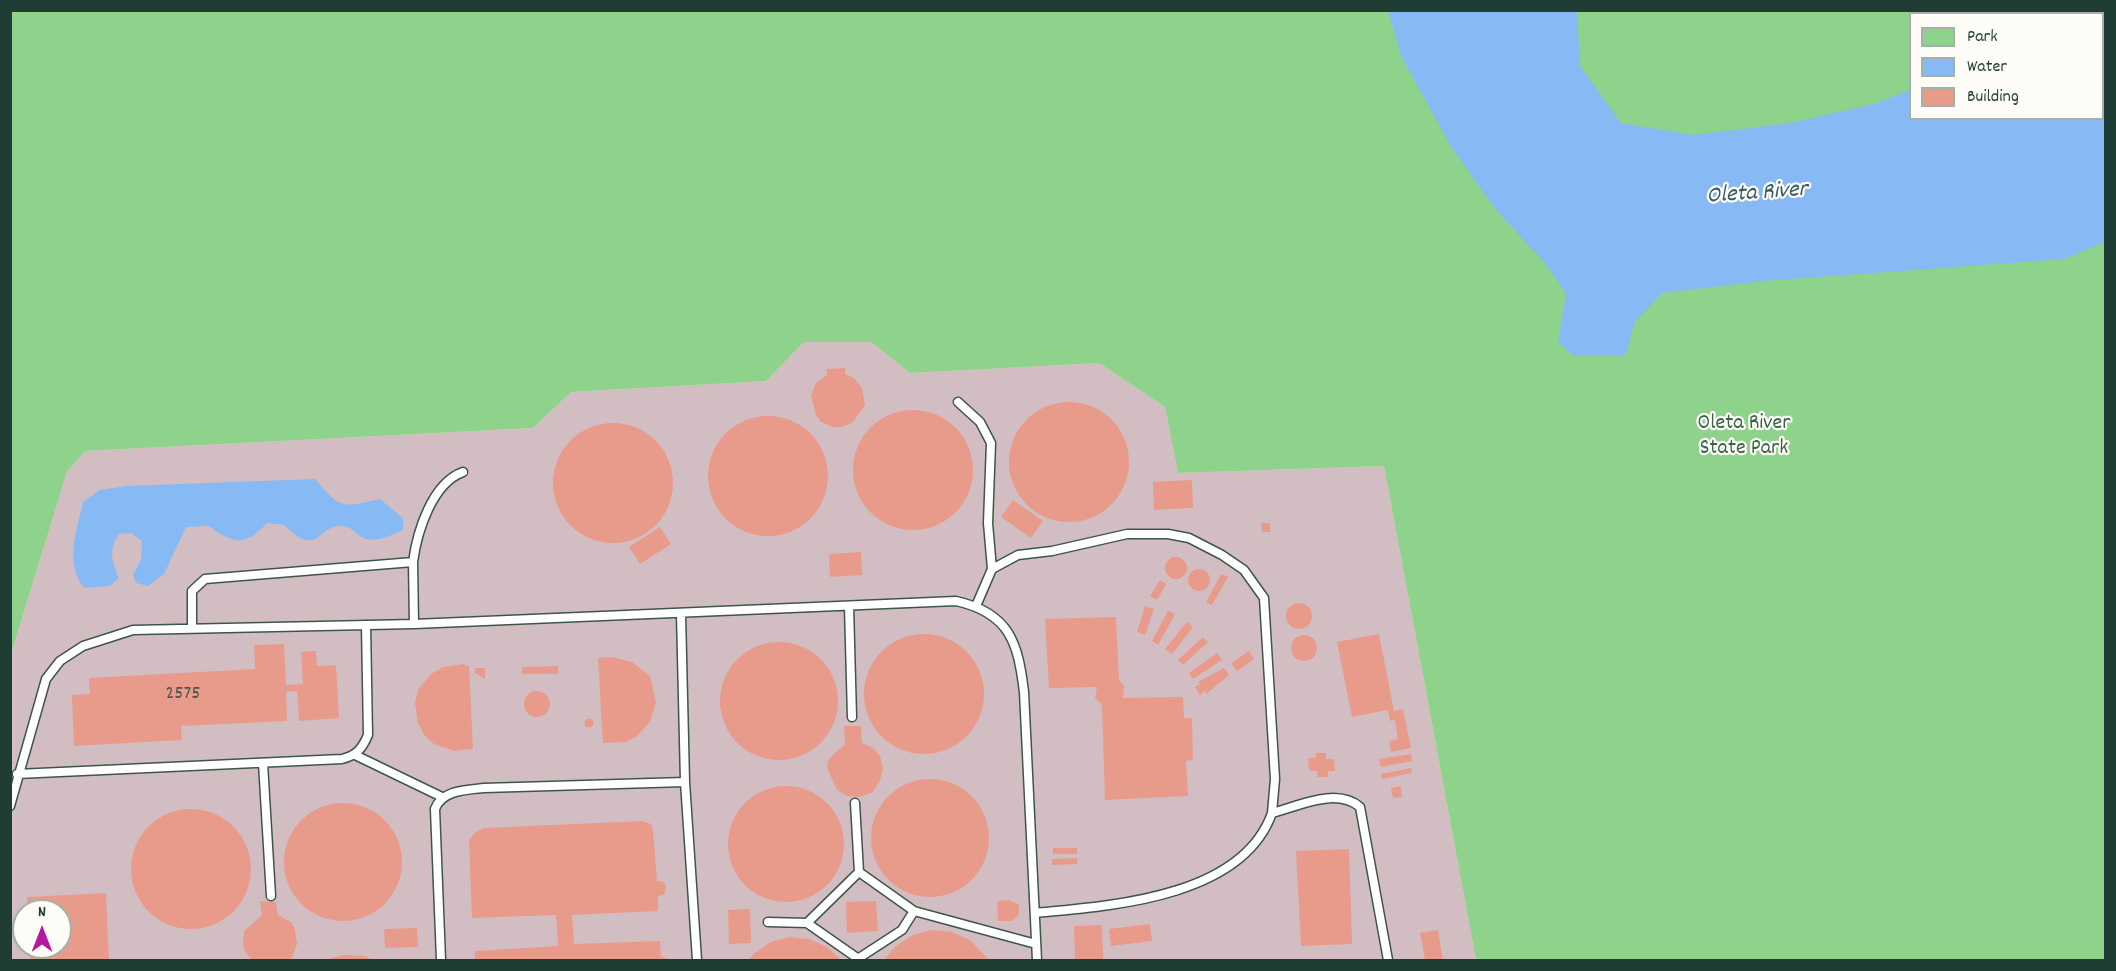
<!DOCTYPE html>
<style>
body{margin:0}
#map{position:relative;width:2116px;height:971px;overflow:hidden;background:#e9e2bf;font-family:Dekko,sans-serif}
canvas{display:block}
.frame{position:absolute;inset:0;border:12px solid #1f3d34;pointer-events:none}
.legend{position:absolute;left:1909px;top:12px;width:195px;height:108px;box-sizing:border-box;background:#fdfcf7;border:2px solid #a4b0a9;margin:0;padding:8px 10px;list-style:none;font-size:18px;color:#1f3d34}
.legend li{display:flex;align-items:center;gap:12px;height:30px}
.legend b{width:30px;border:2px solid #a4b0a9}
.north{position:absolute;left:12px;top:899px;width:60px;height:60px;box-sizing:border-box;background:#fdfcf7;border:2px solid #a4b0a9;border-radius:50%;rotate:0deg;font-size:16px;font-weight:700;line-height:24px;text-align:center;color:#1f3d34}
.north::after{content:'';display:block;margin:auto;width:21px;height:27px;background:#b5179e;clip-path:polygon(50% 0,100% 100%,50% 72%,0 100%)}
</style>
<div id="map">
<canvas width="2116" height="971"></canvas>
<div class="frame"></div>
<ul class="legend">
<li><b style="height:16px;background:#8ed28b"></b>Park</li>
<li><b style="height:16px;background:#87baf5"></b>Water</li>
<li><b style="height:16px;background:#e89b8b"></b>Building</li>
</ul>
<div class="north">N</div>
</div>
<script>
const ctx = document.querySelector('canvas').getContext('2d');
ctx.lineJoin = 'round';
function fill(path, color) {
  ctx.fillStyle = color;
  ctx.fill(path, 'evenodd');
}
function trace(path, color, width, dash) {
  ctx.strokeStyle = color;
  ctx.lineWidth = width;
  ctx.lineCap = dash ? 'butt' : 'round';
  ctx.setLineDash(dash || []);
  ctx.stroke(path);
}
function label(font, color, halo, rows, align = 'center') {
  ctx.font = font + ' Dekko,sans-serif';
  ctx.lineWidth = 4.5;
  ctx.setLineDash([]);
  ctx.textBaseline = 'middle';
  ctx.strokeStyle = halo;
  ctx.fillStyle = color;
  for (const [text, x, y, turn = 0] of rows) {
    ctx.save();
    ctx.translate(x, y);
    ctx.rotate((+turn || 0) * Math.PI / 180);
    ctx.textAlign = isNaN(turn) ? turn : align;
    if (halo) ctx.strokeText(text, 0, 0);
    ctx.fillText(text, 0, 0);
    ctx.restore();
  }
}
const industrial = new Path2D(`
 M804,342H871L910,373L1099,363L1165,407L1178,473L1384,466L1476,960H11V654L67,470L85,451L533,428L571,392L766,381ZM24,911H60V947H24Z`);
const green = new Path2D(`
 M11,11H2105V960H1476L1384,466L1178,473L1165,407L1099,363L910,373L871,342H804L766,381L571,392L533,428L85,451L67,471L11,654ZM1910,14H2102V118H1910Z`);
const water = new Path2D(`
 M1388,11H1577L1580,66L1621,123L1693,135L1791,123L1874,104L1910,90V118H2102V27L2105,26V242L2064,259L1764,281L1662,293L1635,322L1625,356H1574L1558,342L1566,293L1545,263L1496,210L1450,145L1401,56Z
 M315,479C341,509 342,508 380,499L403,518V530C391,535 379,542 366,539C356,536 353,526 341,526C317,526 318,559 284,525L267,523C245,547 233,544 209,526L186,527L164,574L148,586L136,583L133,575L141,559L142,541L131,533L119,534C108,550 112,562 119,578L110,586L84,588C64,562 77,531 83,502L100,490L126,486Z`);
const building = new Path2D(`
 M845,368V374L854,378L862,388L865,405L853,422L842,427H833L821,422L816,415L811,395L816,383L827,375V369Z
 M1009 462a60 60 0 1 1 120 0a60 60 0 1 1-120 0Z
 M853 470a60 60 0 1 1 120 0a60 60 0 1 1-120 0Z
 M708 476a60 60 0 1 1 120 0a60 60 0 1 1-120 0Z
 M553 483a60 60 0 1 1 120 0a60 60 0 1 1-120 0Z
 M1192,480L1193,508L1154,510L1153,482Z
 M1013,500L1043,521L1031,538L1001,517Z
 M1261,523H1270V532H1262Z
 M660,527L671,544L640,564L629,547Z
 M861,552L862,575L830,577L829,554Z
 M1165 568a11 11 0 1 1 22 0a11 11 0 1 1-22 0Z
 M1188 580a11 11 0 1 1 22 0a11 11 0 1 1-22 0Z
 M1221,574L1228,577L1212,605L1206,602Z
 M1160,580L1166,584L1157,600L1150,596Z
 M1286 616a13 13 0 1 1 26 0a13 13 0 1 1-26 0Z
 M1145,606L1154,609L1145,635L1137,632Z
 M1168,611L1175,614L1158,645L1152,641Z
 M1116,617L1119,680L1124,686L1123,698L1183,697L1184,718H1192L1193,760L1186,761L1188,796L1105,800L1102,705L1095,698L1097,687L1049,688L1045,619Z
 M1187,622L1193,627L1172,654L1165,649Z
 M864 694a60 60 0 1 1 120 0a60 60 0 1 1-120 0Z
 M1379,634L1394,711L1403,709L1411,748L1391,752L1389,741L1398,739L1395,720L1390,721L1388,710L1352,717L1337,642Z
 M1291 648a13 13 0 1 1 26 0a13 13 0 1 1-26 0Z
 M1203,637L1208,642L1183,665L1178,660Z
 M720 701a59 59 0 1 1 118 0a59 59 0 1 1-118 0Z
 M284,644L286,685L303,684L301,652L316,651L317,666L336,665L339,718L299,721L297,691L286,692L287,721L181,726L182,740L74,746L72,695L90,694L89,678L255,669L254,645Z
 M1249,651L1254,659L1237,671L1231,663Z
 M1217,653L1222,660L1193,679L1189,673Z
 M612,657L632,662L650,676L656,702L650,722L636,737L625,742L603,743L598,658Z
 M463,664L469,666L473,749L454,751L434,744L424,735L418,723L415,703L418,690L431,674L443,667Z
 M558,666V674H522V667Z
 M475,668H485V679L475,673Z
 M1224,668L1229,675L1206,694L1205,691L1200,695L1195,687L1200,684L1198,682Z
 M524 704a13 13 0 1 1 26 0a13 13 0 1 1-26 0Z
 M584.5 723a4.5 4.5 0 1 1 9 0a4.5 4.5 0 1 1-9 0Z
 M844,726H861L862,743L873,748L880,756L883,768L880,780L873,792L860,797L847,796L837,790L827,768L828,760L845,744Z
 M1316,753H1326V759H1334L1335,771H1328V777H1317V771H1309L1308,758H1316Z
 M1411,754L1412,761L1381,767L1379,759Z
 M1411,768L1412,773L1382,779L1381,774Z
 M871 838a59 59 0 1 1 118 0a59 59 0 1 1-118 0Z
 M728 844a58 58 0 1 1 116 0a58 58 0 1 1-116 0Z
 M1401,786L1402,797L1393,798L1391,788Z
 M284 862a59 59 0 1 1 118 0a59 59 0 1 1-118 0Z
 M131 869a60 60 0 1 1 120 0a60 60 0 1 1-120 0Z
 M642,821L651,824L653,830L657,881H662L666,886L664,895L658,896V911L572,915L574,944L660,941L661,956L670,960H475V951L558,946L556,915L472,918L469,840L476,832L484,828Z
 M1053,848H1077V854H1053Z
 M1349,849L1352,944L1301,946L1296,851Z
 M1077,858V864L1052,865V859Z
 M106,893L109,960H30V947H60V911H28L27,897Z
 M1009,900L1019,905V915L1012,921H998L997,901Z
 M260,901L276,902L278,915L291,922L295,929L297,944L291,960H252L247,954L243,947L244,931L262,915Z
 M876,901L878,931L847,933L846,902Z
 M750,909L751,943L729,944L728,910Z
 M1150,924L1152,941L1111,946L1109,929Z
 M1102,925L1103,960H1075L1074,926Z
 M417,928L418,947L385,948L384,929Z
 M932,930L952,932L970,940L989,960H884L896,946L913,935Z
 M1438,930L1443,960H1425L1420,933Z
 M790,937L809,939L827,947L841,960H748L755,953L771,942Z
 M344,955L364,956L373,960H324Z`);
const lane = new Path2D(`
 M958,402L980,422L991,443L988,523L992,569
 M413,562C417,532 432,483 463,472
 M849,606L852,717
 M976,606L992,569L1018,555L1052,551L1127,534H1168L1189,538L1222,555L1244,570L1264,598L1275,779L1272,813
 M681,614L685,782L697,960
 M192,628V591L205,579L413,562L414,624
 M355,755L442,797
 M263,763L271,896
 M17,774L342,759C357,755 362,749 368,735L366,625
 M855,803L859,872L914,911L1036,944
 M10,806L46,679L60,661L83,646L133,630L414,624L956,601C1010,613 1018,643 1024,692L1037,960
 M1035,913C1110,906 1242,898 1272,813C1299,806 1336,787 1360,807L1388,960
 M768,922L807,923L860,960
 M807,923L859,872
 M859,958L902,930L914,911
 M441,960L435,809C442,790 466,790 484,788L685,782`);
const numberNames = [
 ["2575",183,695]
];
const parkNames = [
 ["Oleta River",1744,425],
 ["State Park",1744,450]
];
const waterNames = [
 ["Oleta River",1757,195,-4]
];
fill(industrial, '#d2bec2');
fill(green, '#8ed28b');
fill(water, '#87baf5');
fill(building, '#e89b8b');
trace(lane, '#3d5649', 11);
trace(lane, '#fff', 8);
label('20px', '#51544a', null, numberNames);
label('22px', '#3b624a', '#fdfcf7', parkNames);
label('italic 24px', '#395c64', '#fdfcf7', waterNames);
</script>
